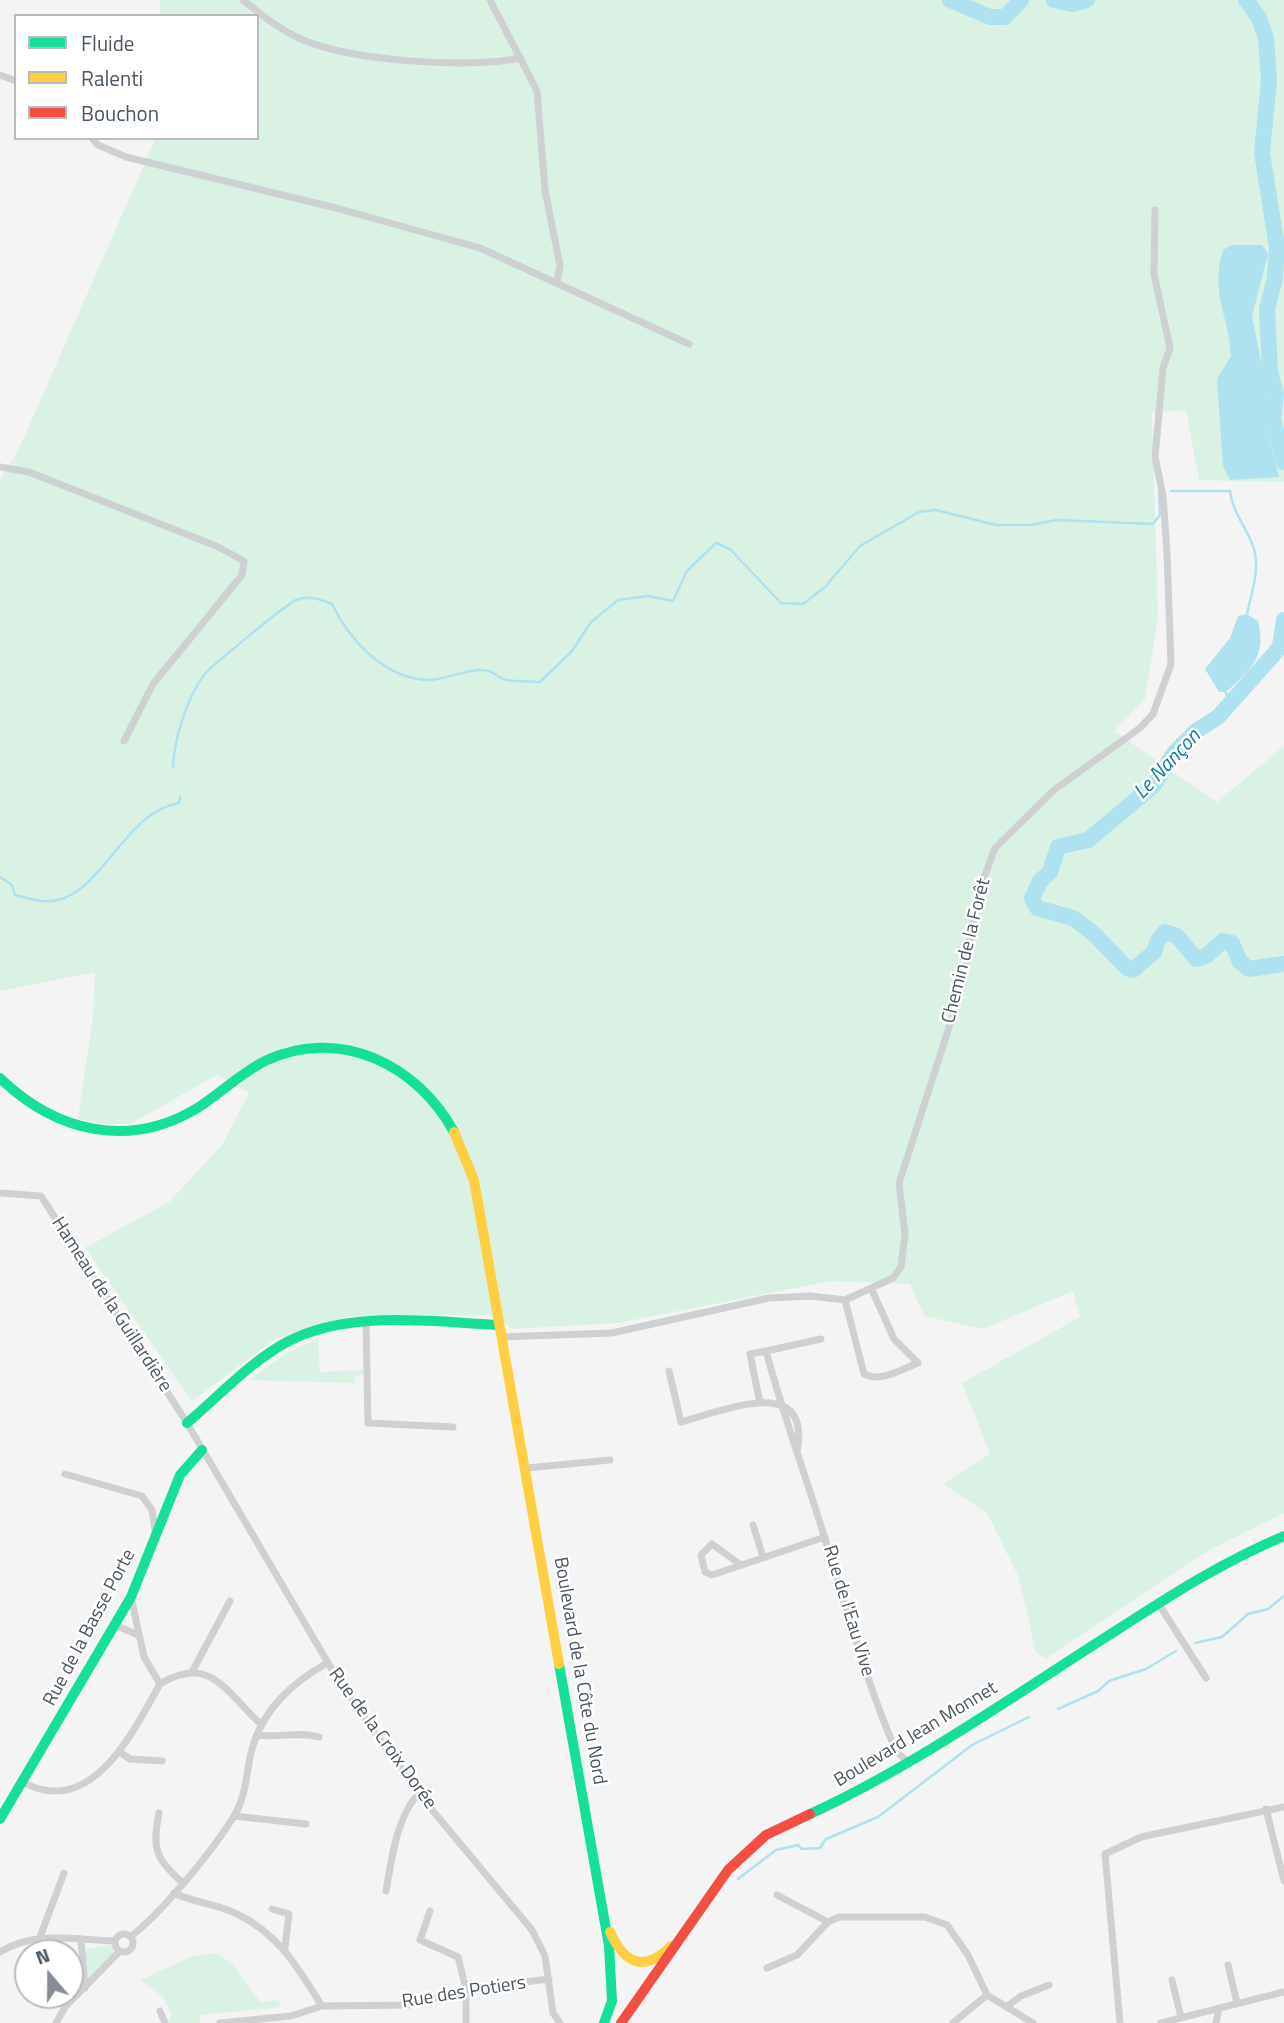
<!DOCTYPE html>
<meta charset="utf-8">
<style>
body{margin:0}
#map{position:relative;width:1284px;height:2023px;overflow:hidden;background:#f4f4f4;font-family:"Titillium Web",sans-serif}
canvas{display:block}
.legend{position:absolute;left:14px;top:14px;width:245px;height:126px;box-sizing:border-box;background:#fff;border:2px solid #b7bbc0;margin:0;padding:9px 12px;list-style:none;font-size:21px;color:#4a5661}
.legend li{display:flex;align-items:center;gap:14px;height:35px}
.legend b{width:35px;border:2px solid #b7bbc0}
.north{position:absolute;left:14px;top:1939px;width:70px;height:70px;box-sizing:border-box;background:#fff;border:2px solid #b7bbc0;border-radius:50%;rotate:340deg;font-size:19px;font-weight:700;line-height:28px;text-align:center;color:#4a5661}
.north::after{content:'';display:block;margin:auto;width:24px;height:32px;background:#868d94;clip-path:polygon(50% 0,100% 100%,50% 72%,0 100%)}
</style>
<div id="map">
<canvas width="1284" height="2023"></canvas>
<ul class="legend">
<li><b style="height:9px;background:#16e098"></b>Fluide</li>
<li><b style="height:9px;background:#ffcf43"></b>Ralenti</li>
<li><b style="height:9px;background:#f24e42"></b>Bouchon</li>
</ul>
<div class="north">N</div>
</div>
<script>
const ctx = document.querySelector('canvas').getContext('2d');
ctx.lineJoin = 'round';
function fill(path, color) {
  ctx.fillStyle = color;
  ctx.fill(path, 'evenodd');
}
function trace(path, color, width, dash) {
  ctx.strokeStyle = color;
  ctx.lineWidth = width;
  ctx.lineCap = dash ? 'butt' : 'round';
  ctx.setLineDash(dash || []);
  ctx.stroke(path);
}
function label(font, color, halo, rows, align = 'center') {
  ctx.font = font + ' "Titillium Web",sans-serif';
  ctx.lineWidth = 5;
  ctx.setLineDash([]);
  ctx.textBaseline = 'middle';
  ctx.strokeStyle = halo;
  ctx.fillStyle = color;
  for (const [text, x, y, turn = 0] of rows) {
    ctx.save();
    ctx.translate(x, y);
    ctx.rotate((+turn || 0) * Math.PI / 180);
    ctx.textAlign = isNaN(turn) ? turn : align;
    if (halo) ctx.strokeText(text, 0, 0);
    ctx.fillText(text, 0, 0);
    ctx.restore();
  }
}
const green = new Path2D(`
 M160,0H1284V482L1199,480L1186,410L1152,413L1158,617L1145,699L1114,731L1217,802L1284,746V1513L1211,1549L1046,1658L1036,1653L1019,1578L987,1513L943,1484L990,1454L962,1383L1080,1317L1073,1291L983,1329L924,1316L910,1284L830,1281L618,1323L512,1329L492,1315L350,1316L275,1339L192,1401L85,1248L169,1202L222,1145L249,1093L217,1075L130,1124H105L78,1119L93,1017L95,972L0,991V480L17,453L156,138H257V16H160Z
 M318,1338L320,1372L363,1370V1375L355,1376V1383L249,1380L288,1352Z
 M109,1945L113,1947V1955L88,1979L84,1954L87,1949Z
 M217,1953L234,1966L260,2002L278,1999L281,2007L201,2015L200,2023H168L172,2015L163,1997L140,1980L193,1956Z`);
const water = new Path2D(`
 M1232,245H1262L1268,254L1252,316L1268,397L1266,424L1279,477L1230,480L1223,466L1217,379L1231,356C1229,316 1210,293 1223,250Z
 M1247,614L1258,621C1267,656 1251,670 1226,692H1219L1205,669L1230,638L1238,616Z`);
const stream = new Path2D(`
 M1171,491H1230C1233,516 1251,532 1255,553C1259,573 1251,595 1247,614
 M1225,691L1231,703
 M173,767C174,739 187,698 204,675C210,667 288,603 296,600C308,595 320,599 332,604C349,640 386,680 430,680C448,679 466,669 483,670C494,670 498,679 507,680C518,682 530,681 540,682L572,651L591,622L618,600L648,596L673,601L687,571L716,543L730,549L781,603L803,604L825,587L860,546L919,512L936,510L996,525H1030L1057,520L1153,524L1160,515L1159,491
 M0,877L12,885L15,895C24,897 33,900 42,901C99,907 120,813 179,803L180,797
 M1195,1643L1222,1637L1248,1614L1268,1609L1284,1596
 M1058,1709L1098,1691L1109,1681L1146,1669L1176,1651
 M738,1879L776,1850L798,1845L802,1849L820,1848L826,1839L878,1817L972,1745L1029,1717`);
const river = new Path2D(`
 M950,0L990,17H1005L1021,0
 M1054,0L1072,4L1087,0
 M1246,0L1259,18L1266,38L1269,80L1262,153L1277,247L1275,278L1267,309L1270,372L1276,395L1273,419L1284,462
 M1284,620L1280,646L1275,653L1218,717L1196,731L1174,753L1154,785L1088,840L1058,847L1050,872L1040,881L1032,898L1037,908L1073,918L1093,933L1127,968L1133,970L1154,952L1158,940L1165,932L1177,936L1196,959L1206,956L1223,941L1232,943L1240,962L1249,969L1284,964`);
const street = new Path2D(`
 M243,0C262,15 280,30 301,39C350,61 469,69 521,58
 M490,0L537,91L545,190L560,266L557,282
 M0,75L16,81
 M92,138L98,145L126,157L336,208L480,248L689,344
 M0,467L29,472L216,546L244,561L242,575L153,684L124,741
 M0,1193L41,1196L187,1423L341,1685L423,1799L532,1930L545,1956L553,2013L560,2023
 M845,1300L864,1374C880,1383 902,1369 918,1363L894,1339L872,1290
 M366,1323L368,1423L453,1427
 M501,1337L612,1333L769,1298L810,1296L845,1300L893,1278L901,1267L905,1234L899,1183L962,987L979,891L995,848L1054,790L1140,728L1153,714L1171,664L1167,553L1163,496L1155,457L1163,368L1170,348L1154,274L1155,210
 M821,1339L766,1351C783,1415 806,1476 825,1539C847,1610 866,1682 896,1751L909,1763
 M669,1371L681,1422C725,1410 812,1373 797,1452
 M760,1403L750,1354L766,1351
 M527,1468L610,1460
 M65,1474L142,1496L152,1510L156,1537
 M753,1525L763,1557
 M741,1565L712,1544L701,1555L705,1572L712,1575L825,1537
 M1158,1603L1206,1678
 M115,1625L138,1635
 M192,1672L230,1601
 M160,1684C211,1653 227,1694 261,1724
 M257,1735C279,1738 298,1731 319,1737
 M121,1753L130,1759L162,1761
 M24,1783C93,1818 134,1730 160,1684L144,1657L131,1597
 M1266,1809L1284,1881
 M159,1813C152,1848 155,1859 183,1883
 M234,1816L306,1824
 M386,1891C392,1858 396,1818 419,1793
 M174,1893C194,1903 218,1904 237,1914C279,1934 298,1968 322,2006L412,2005L466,1989L549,1979
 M777,1895L828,1922L839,1917H925L947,1925L968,1955L987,1995L1033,2023
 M272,1909L289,1914L285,1948
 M430,1911L420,1940L458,1957L466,1989V2023
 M115 1943a9 9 0 1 1 18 0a9 9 0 1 1-18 0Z
 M40,1937L64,1873
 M130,1937C161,1914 214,1849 234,1816C247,1795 246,1771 252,1749C263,1709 292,1683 327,1663
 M81,1940L85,1988
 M0,1952C35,1930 75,1940 115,1941
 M1228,1965L1237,2003
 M767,1968L797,1955L828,1922
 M1172,1980L1181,2017
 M1006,2007L1021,1996L1049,1985
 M160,2011L165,2023
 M56,2023L65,2007L120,1951
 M220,2023L291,2016L322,2006
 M953,2023L987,1995
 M1120,2023L1105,1854L1141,1837L1284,1807
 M1161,2023L1284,1992
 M1216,2023L1219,2008`);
const fast = new Path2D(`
 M0,1078C56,1132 130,1150 199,1107C222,1092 241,1073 265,1061C339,1026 417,1064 454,1132
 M187,1423C219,1396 250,1362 287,1342C348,1309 433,1322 499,1325
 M559,1664L609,1946L612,2001L604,2023
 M810,1814C918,1764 1016,1694 1117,1630C1171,1595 1224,1561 1284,1536
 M0,1819L131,1597L180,1475L202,1450`);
const slow = new Path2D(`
 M454,1132L474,1180L559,1664
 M610,1932C625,1964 644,1973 671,1946`);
const jam = new Path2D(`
 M621,2023L728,1870L766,1835L810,1814`);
const streetNames = [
 ["Chemin de la Forêt",967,951,-76],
 ["Hameau de la Guillardière",111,1305,57],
 ["Rue de l'Eau Vive",848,1611,73],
 ["Rue de la Basse Porte",90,1628,-62],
 ["Boulevard de la Côte du Nord",579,1671,80],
 ["Boulevard Jean Monnet",916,1735,-31],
 ["Rue de la Croix Dorée",382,1739,54],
 ["Rue des Potiers",464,1993,-9]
];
const waterNames = [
 ["Le Nançon",1168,765,-47]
];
fill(green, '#d9f2e3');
fill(water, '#aee2f0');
trace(stream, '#aee2f0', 2.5);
trace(river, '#aee2f0', 16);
trace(street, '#ced0d2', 7);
trace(fast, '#16e098', 10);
trace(slow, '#ffcf43', 10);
trace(jam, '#f24e42', 10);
label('19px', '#4a5661', '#fff', streetNames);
label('italic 21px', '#0c7c9b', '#fff', waterNames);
</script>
